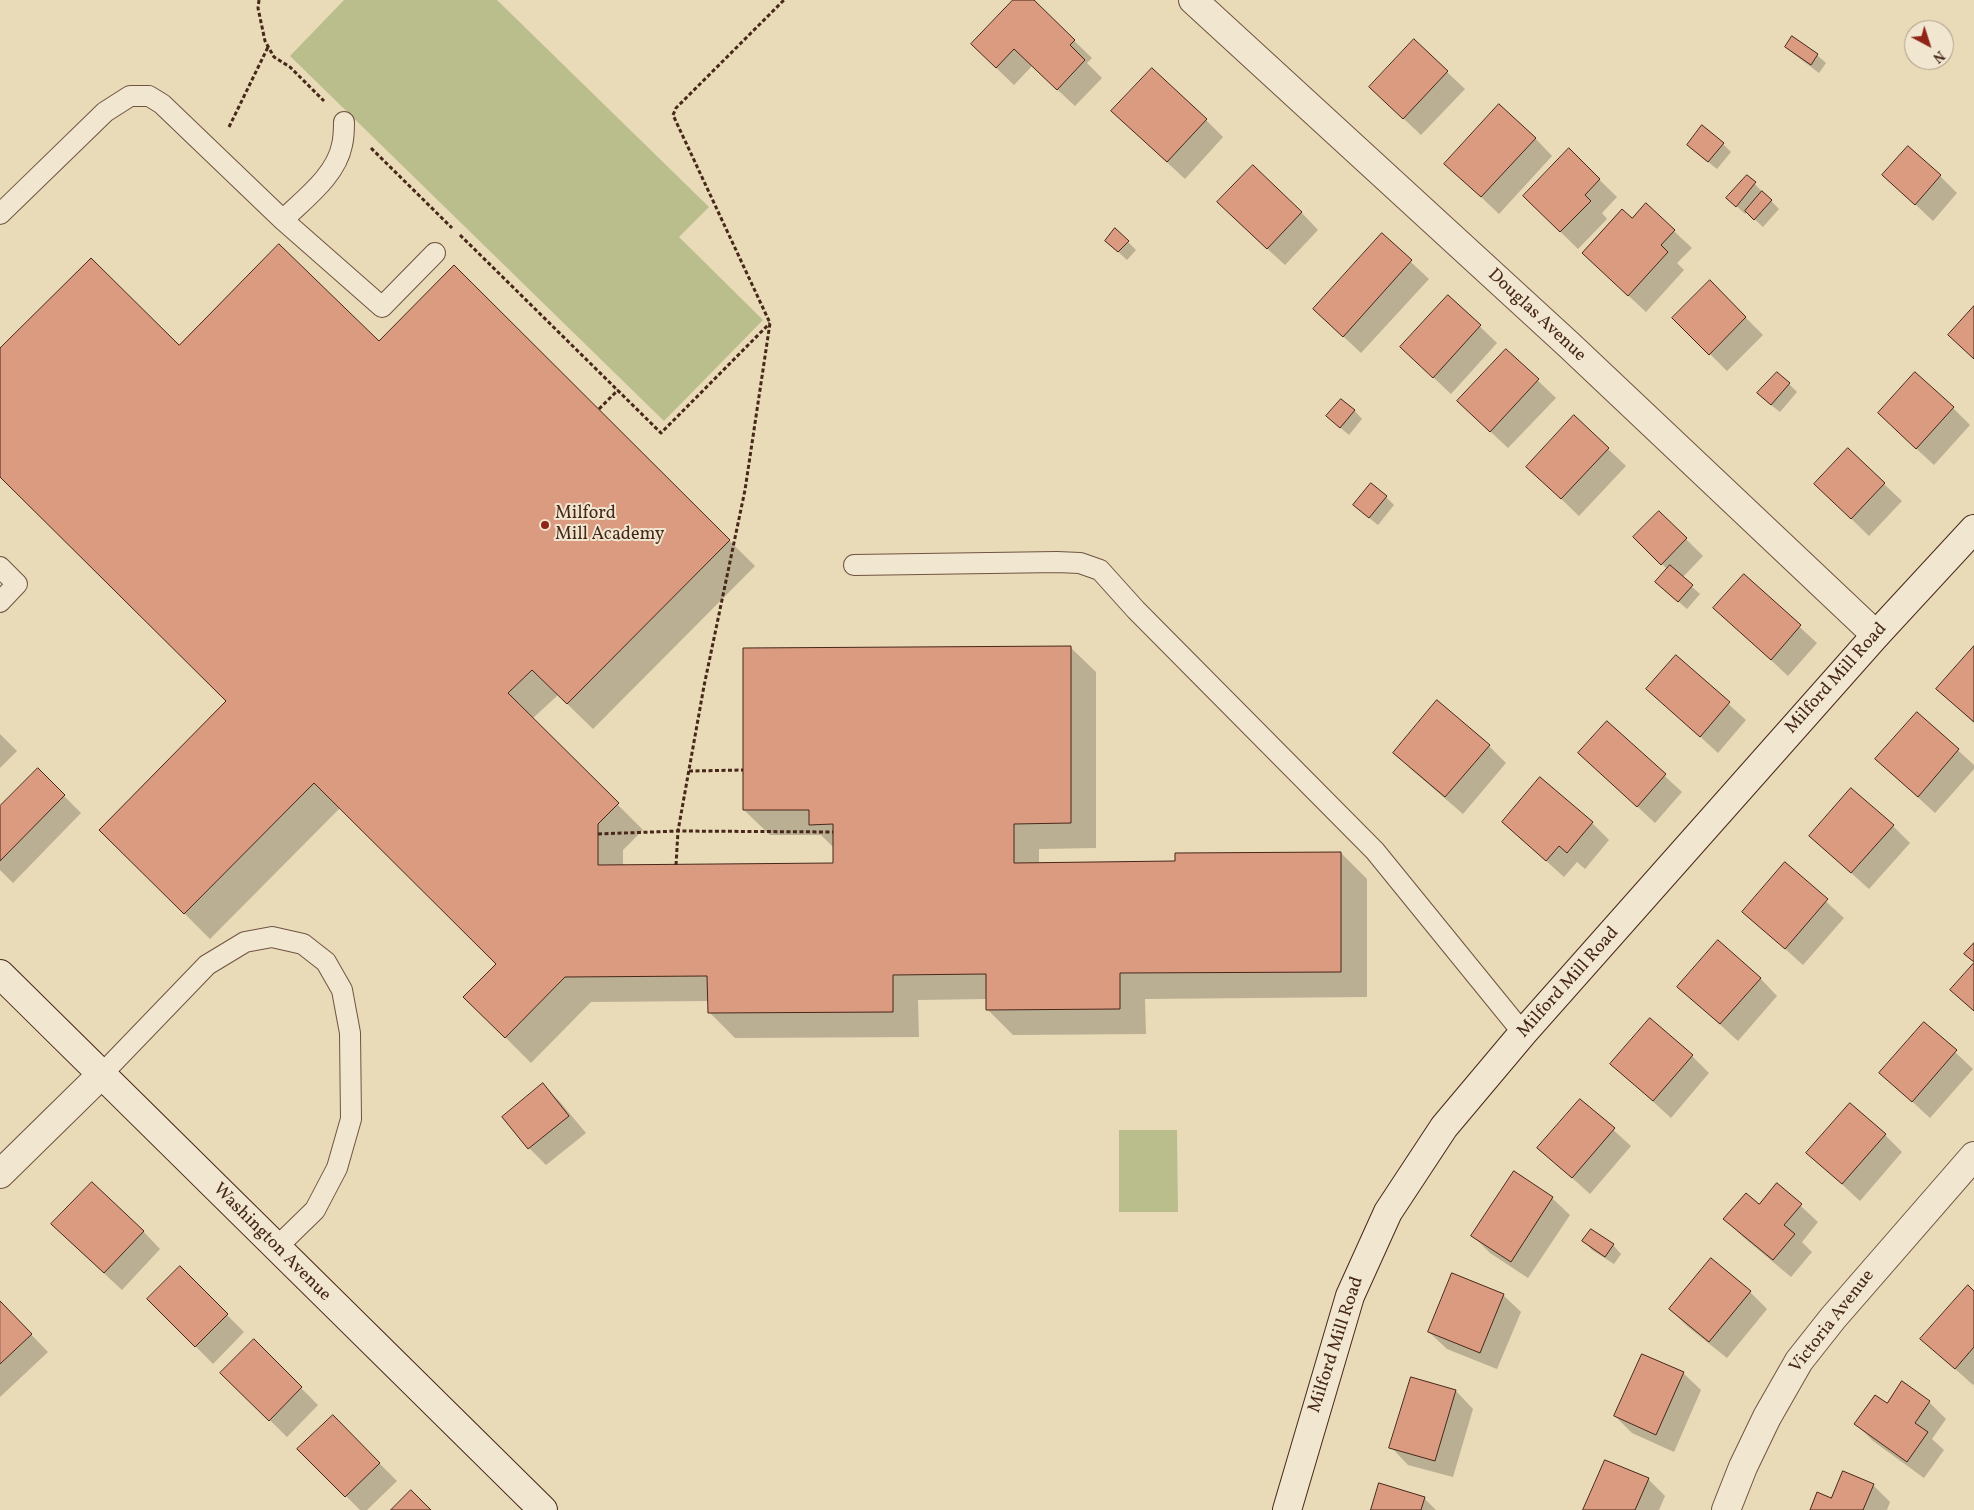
<!DOCTYPE html>
<style>
body{margin:0}
#map{position:relative;width:1974px;height:1510px;overflow:hidden;background:#e9dab8;font-family:Vollkorn,serif}
canvas{display:block}
.north{position:absolute;left:1904px;top:20px;width:50px;height:50px;box-sizing:border-box;background:#f1e7d1;border:1px solid #ad9a87;border-radius:50%;rotate:140deg;font-size:14px;font-weight:700;line-height:20px;text-align:center;color:#472719}
.north::after{content:'';display:block;margin:auto;width:18px;height:22px;background:#8f2418;clip-path:polygon(50% 0,100% 100%,50% 72%,0 100%)}
</style>
<div id="map">
<canvas width="1974" height="1510"></canvas>
<div class="north">N</div>
</div>
<script>
const ctx = document.querySelector('canvas').getContext('2d');
ctx.lineJoin = 'round';
function fill(path, color) {
  ctx.fillStyle = color;
  ctx.fill(path, 'evenodd');
}
function trace(path, color, width, dash) {
  ctx.strokeStyle = color;
  ctx.lineWidth = width;
  ctx.lineCap = dash ? 'butt' : 'round';
  ctx.setLineDash(dash || []);
  ctx.stroke(path);
}
function label(font, color, halo, rows, align = 'center') {
  ctx.font = font + ' Vollkorn,serif';
  ctx.lineWidth = 4;
  ctx.setLineDash([]);
  ctx.textBaseline = 'middle';
  ctx.strokeStyle = halo;
  ctx.fillStyle = color;
  for (const [text, x, y, turn = 0] of rows) {
    ctx.save();
    ctx.translate(x, y);
    ctx.rotate((+turn || 0) * Math.PI / 180);
    ctx.textAlign = isNaN(turn) ? turn : align;
    if (halo) ctx.strokeText(text, 0, 0);
    ctx.fillText(text, 0, 0);
    ctx.restore();
  }
}
const green = new Path2D(`
 M344,0H497L709,207L679,237L763,320L664,421L290,56Z
 M1119,1130H1177L1178,1212H1119Z`);
const shadow = new Path2D(`
 M1015,0H1032L1092,58L1087,63L1102,78L1075,106L1032,66L1014,85L989,61Z
 M1414,41L1465,89L1421,135L1388,104Z
 M1786,47L1817,55L1826,63L1819,73L1795,55Z
 M1206,120L1223,137L1185,179L1130,128Z
 M1535,138L1552,156L1499,214L1446,164Z
 M1723,144L1731,152L1717,169L1697,153Z
 M1569,150L1617,197L1602,213L1607,219L1578,249L1524,196Z
 M1884,175L1940,176L1957,193L1933,221Z
 M1747,176L1779,209L1763,227L1747,212L1745,214L1728,198Z
 M1646,205L1692,248L1677,263L1684,270L1646,312L1601,270L1632,220Z
 M1301,212L1318,230L1285,265L1236,220Z
 M1382,235L1429,279L1361,353L1314,309Z
 M1128,242L1136,250L1127,260L1115,249Z
 M454,267L755,566L593,729L558,695L532,719L643,830L623,850V866L834,865V848L821,835H770L744,810L1070,647L1096,672V848L1039,849V864L1176,862L1341,853L1367,879V997L1145,999L1146,1034L1013,1035L987,1009V999L918,1000L919,1037L735,1038L709,1012V1001L591,1002L531,1063L465,997L498,964L340,808L210,939L101,830L228,702L0,476V350L379,343Z
 M1710,282L1763,335L1727,371L1674,318Z
 M1448,296L1497,343L1451,394L1419,364Z
 M1506,350L1556,398L1508,448L1476,418Z
 M1789,384L1797,392L1780,412L1767,402Z
 M1953,408L1970,425L1934,465L1896,430Z
 M1354,410L1362,419L1349,435L1336,424Z
 M1574,417L1626,466L1579,516L1528,467Z
 M1848,450L1902,501L1869,536L1833,501Z
 M1386,497L1394,505L1378,525L1363,513Z
 M1659,512L1703,556L1682,578L1700,594L1687,609L1665,590L1668,570L1635,537Z
 M1744,576L1817,643L1788,676L1715,608Z
 M1974,648V723L1938,689Z
 M1676,657L1746,720L1718,753L1648,689Z
 M1917,713L1974,765V769L1935,813L1876,759Z
 M1607,723L1682,792L1655,823L1580,753Z
 M0,734L17,751L0,768Z
 M1489,746L1506,763L1463,814L1412,770L1395,753Z
 M38,770L81,813L13,883L0,870V808Z
 M1503,822L1592,823L1609,840L1585,869L1577,862L1564,877Z
 M1893,826L1910,843L1869,889L1810,836Z
 M1785,864L1844,918L1803,965L1744,912Z
 M1760,978L1777,996L1738,1041L1679,987Z
 M1924,1023L1973,1069L1930,1118L1881,1073Z
 M1692,1056L1709,1073L1671,1118L1612,1064Z
 M543,1085L560,1102L586,1133L546,1165L529,1148Z
 M1580,1100L1631,1146L1590,1194L1539,1148Z
 M1885,1135L1902,1152L1860,1201L1808,1153Z
 M1777,1184L1818,1222L1802,1242L1812,1252L1791,1277L1742,1236L1725,1219L1759,1206Z
 M1552,1198L1570,1215L1528,1278L1490,1253L1473,1236Z
 M1591,1230L1613,1245L1621,1254L1614,1264L1592,1250L1584,1241Z
 M143,1231L160,1249L122,1290L70,1242Z
 M180,1268L244,1332L213,1364L149,1299Z
 M1750,1292L1767,1309L1727,1358L1687,1326L1670,1309Z
 M1974,1293V1384L1973,1385L1922,1339Z
 M1503,1295L1521,1312L1497,1369L1447,1349L1429,1332Z
 M0,1302L48,1352L0,1397Z
 M254,1341L318,1405L287,1437L222,1373Z
 M1683,1373L1701,1390L1674,1452L1632,1433L1615,1416Z
 M1411,1378L1456,1391L1473,1409L1453,1477L1408,1465L1391,1447Z
 M1929,1402L1946,1419L1932,1439L1944,1450L1924,1478L1873,1441L1856,1424L1887,1405Z
 M333,1417L397,1481L367,1510H360L299,1449Z
 M1648,1479L1665,1496L1659,1510H1584Z
 M1873,1485L1890,1502L1887,1510H1811L1832,1499Z
 M1424,1498L1436,1510H1373Z`);
const building = new Path2D(`
 M1013,0H1034L1075,40L1070,45L1085,60L1057,90L1014,49L996,68L971,44Z
 M1792,36L1818,54L1811,65L1785,47Z
 M1414,39L1448,71L1403,119L1369,87Z
 M1152,68L1207,119L1167,162L1111,111Z
 M1499,104L1536,138L1481,197L1444,164Z
 M1702,125L1724,143L1708,162L1687,145Z
 M1908,146L1941,175L1915,205L1882,175Z
 M1569,148L1600,179L1585,195L1591,201L1560,232L1523,196Z
 M1253,165L1302,212L1267,249L1217,202Z
 M1747,175L1756,182L1736,207L1726,198Z
 M1762,191L1772,200L1754,220L1745,211Z
 M1646,203L1675,230L1661,245L1668,252L1628,296L1582,253L1622,209L1632,218Z
 M1115,228L1129,241L1118,252L1105,241Z
 M1382,233L1412,260L1343,337L1313,309Z
 M279,244L379,341L454,265L730,540L567,704L532,670L508,693L619,803L598,824V865L833,863V824L809,825V810H743V648L1071,646V823L1014,824V863L1175,861V853L1341,852V972L1120,973V1009L986,1010V974L893,975V1012L708,1013L707,976L565,977L505,1038L463,997L496,964L314,783L184,914L99,830L226,701L0,477V348L91,258L179,345Z
 M1710,280L1746,317L1709,355L1672,318Z
 M1448,295L1481,325L1433,378L1400,347Z
 M1974,306V359L1948,335Z
 M1506,349L1539,379L1490,432L1457,401Z
 M1777,372L1790,383L1771,405L1757,393Z
 M1915,372L1954,407L1916,449L1878,413Z
 M1341,399L1355,410L1340,428L1326,416Z
 M1574,415L1609,448L1561,499L1526,467Z
 M1848,448L1885,483L1851,519L1814,484Z
 M1371,483L1387,496L1369,518L1353,505Z
 M1659,511L1687,538L1661,565L1633,537Z
 M1670,565L1693,585L1678,602L1655,582Z
 M1744,574L1801,625L1771,660L1713,608Z
 M1974,646V722L1936,689Z
 M1676,655L1730,702L1700,737L1646,689Z
 M1437,700L1490,745L1445,797L1393,753Z
 M1917,712L1959,749L1918,797L1875,759Z
 M1607,721L1666,774L1637,807L1578,753Z
 M38,768L65,795L0,861V806Z
 M1540,777L1593,822L1567,853L1559,846L1546,861L1502,822Z
 M1851,788L1894,825L1851,873L1809,836Z
 M1785,862L1828,899L1785,949L1742,912Z
 M1718,940L1761,978L1720,1024L1677,987Z
 M1974,943V962L1964,954Z
 M1974,963V1011L1950,990Z
 M1650,1018L1693,1055L1653,1101L1610,1064Z
 M1924,1022L1957,1050L1912,1102L1879,1073Z
 M543,1083L569,1116L528,1149L502,1117Z
 M1580,1099L1615,1128L1572,1178L1537,1148Z
 M1850,1103L1886,1134L1842,1184L1806,1153Z
 M1514,1171L1553,1197L1511,1262L1471,1236Z
 M92,1182L144,1231L104,1273L51,1224Z
 M1777,1183L1802,1204L1784,1225L1795,1234L1773,1260L1723,1219L1746,1193L1759,1204Z
 M1591,1229L1614,1244L1605,1257L1582,1241Z
 M1711,1258L1751,1291L1709,1342L1669,1309Z
 M180,1266L228,1314L195,1347L147,1299Z
 M1452,1273L1504,1294L1480,1353L1428,1332Z
 M1968,1285L1974,1291V1347L1955,1369L1920,1339Z
 M0,1301L32,1334L0,1364Z
 M254,1339L302,1387L269,1421L220,1373Z
 M1642,1354L1684,1372L1656,1435L1614,1416Z
 M1411,1377L1456,1390L1435,1461L1389,1448Z
 M1902,1381L1930,1401L1915,1423L1928,1432L1907,1462L1854,1424L1875,1395L1887,1403Z
 M333,1415L380,1463L345,1497L297,1449Z
 M1605,1460L1649,1478L1635,1510H1583Z
 M1843,1471L1874,1484L1863,1510H1810L1817,1492L1831,1498Z
 M1379,1483L1425,1497L1421,1510H1371Z
 M411,1490L431,1510H391Z`);
const path = new Path2D(`
 M259,0L258,8L265,41L274,57L290,67L324,101
 M229,127L268,47
 M371,148L452,228
 M460,235L661,433L770,323
 M599,409L618,390
 M689,771L743,770
 M598,834L678,831L833,832
 M676,865L678,831L704,686L745,490L770,323L673,115L676,108L784,0`);
const service = new Path2D(`
 M0,214L105,112L130,96H149L162,104L283,220L382,307L435,253
 M283,220C304,199 336,176 342,145C344,137 344,129 344,122
 M854,565L1057,562L1080,563L1100,570L1136,610L1375,851L1523,1033
 M0,567L17,584L0,602
 M102,1074L207,965L245,942L272,937L303,944L326,962L342,990L350,1033L351,1119L337,1168L315,1210L276,1248`);
const minor = new Path2D(`
 M1193,0L1568,344L1876,635
 M0,1174L102,1074
 M1726,1510L1743,1467L1767,1417L1799,1361L1833,1318L1974,1156`);
const secondary = new Path2D(`
 M0,974L543,1510
 M1287,1510L1350,1296L1388,1212L1444,1127L1523,1033L1876,635L1974,529`);
const markers = [
 [545,525,5,"#8f2418"]
];
const streetNames = [
 ["Douglas Avenue",1536,316,43],
 ["Milford Mill Road",1837,679,-48],
 ["Milford Mill Road",1569,983,-48],
 ["Washington Avenue",271,1243,45],
 ["Victoria Avenue",1833,1322,-52],
 ["Milford Mill Road",1337,1345,-72]
];
const poiNames = [
 ["Milford",555,515],
 ["Mill Academy",555,536]
];
fill(green, '#babe8d');
fill(shadow, '#0003');
fill(building, '#db9b80');
trace(building, '#472719', 1);
trace(service, '#705441', 22);
trace(minor, '#705441', 30);
trace(secondary, '#472719', 30);
trace(path, '#472719', 3, [4, 2.5]);
trace(service, '#f1e7d1', 20);
trace(minor, '#f1e7d1', 28);
trace(secondary, '#f1e7d1', 28);
for (const [x, y, r, color] of markers) {
  const dot = new Path2D();
  dot.arc(x, y, r, 0, 2 * Math.PI);
  ctx.fillStyle = color;
  ctx.fill(dot);
  trace(dot, '#f1e7d1', 2);
}
label('18px', '#472719', '#f1e7d1', streetNames);
label('18px', '#472719', '#f1e7d1', poiNames, 'left');
</script>
